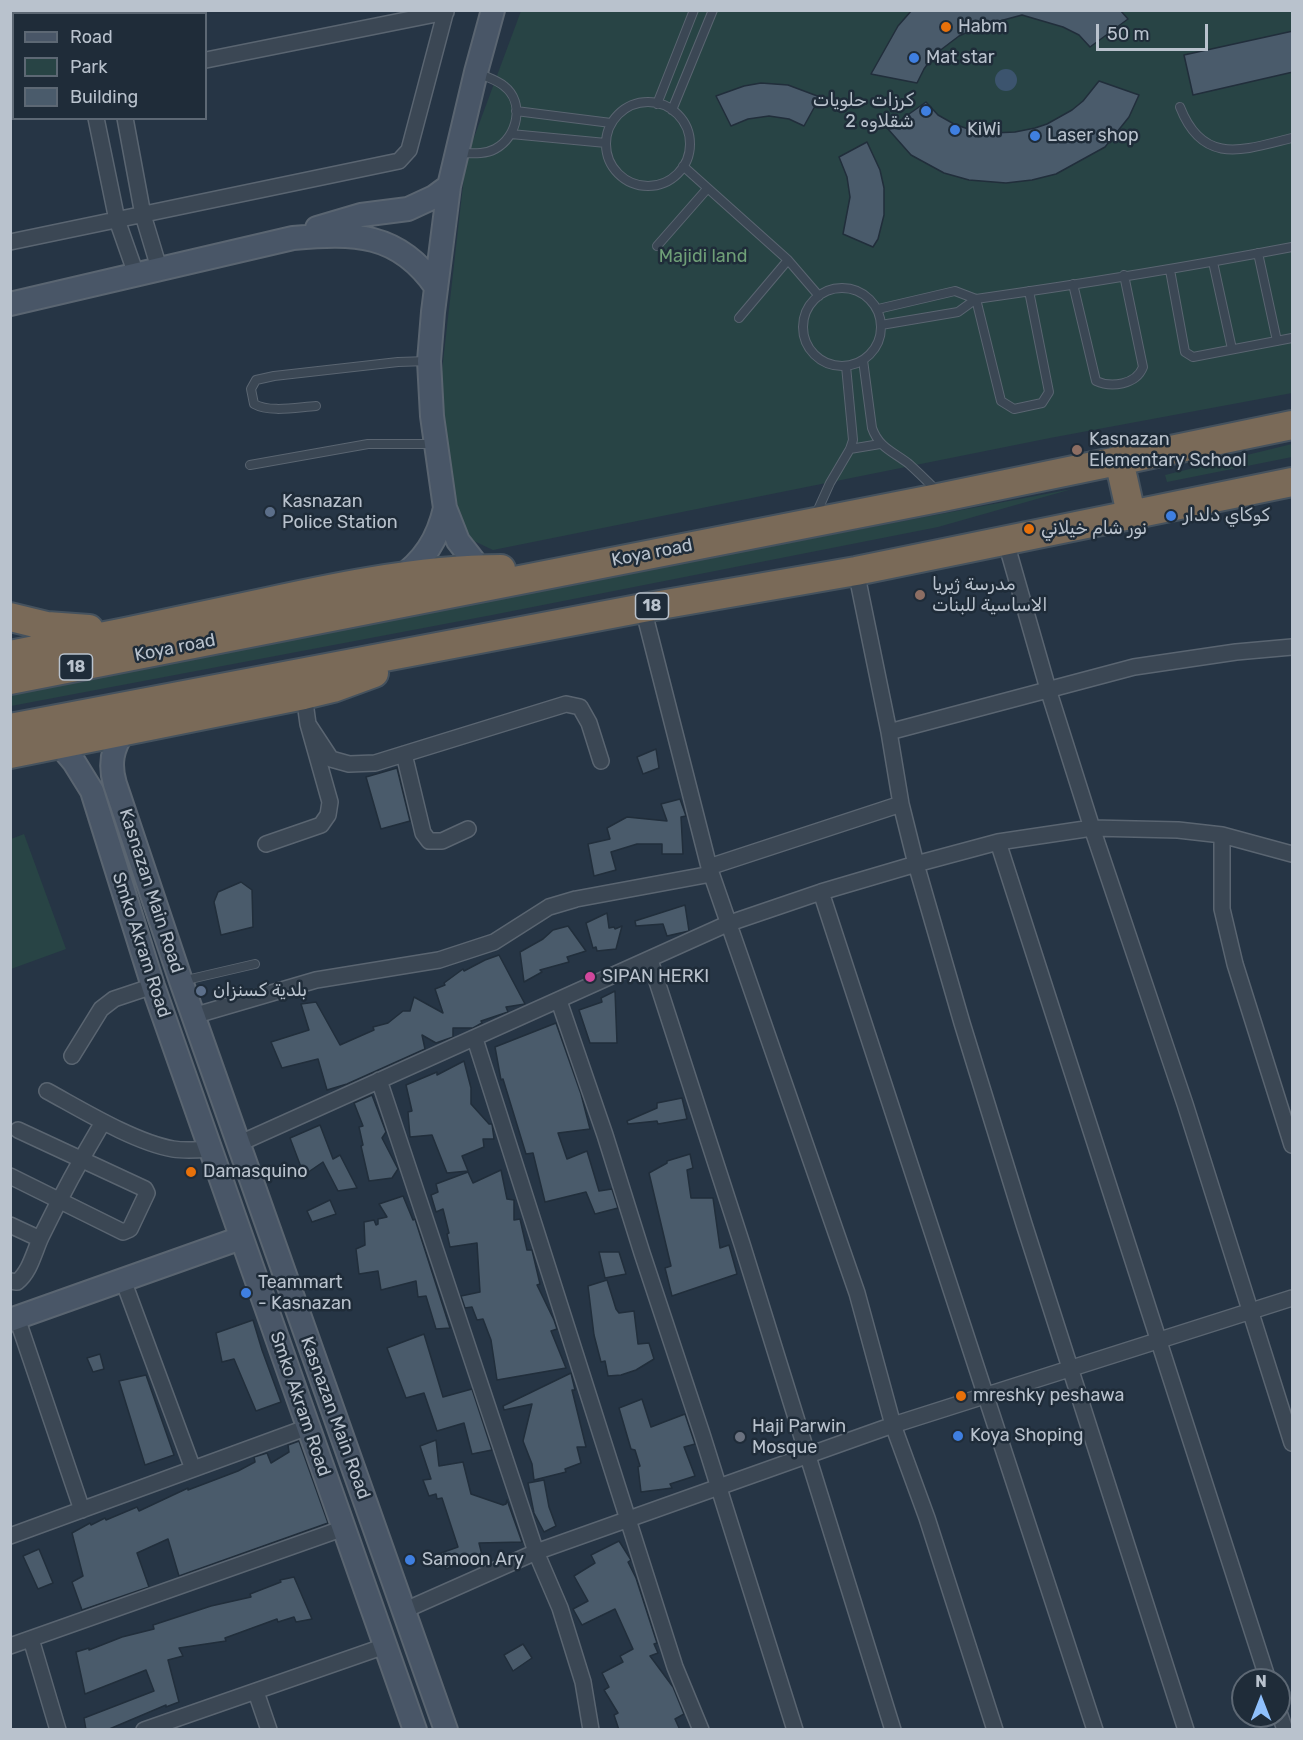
<!DOCTYPE html>
<meta charset="utf-8">
<style>
body{margin:0}
#map{position:relative;width:1303px;height:1740px;overflow:hidden;background:#263545;font-family:Rubik,sans-serif}
canvas{display:block}
.frame{position:absolute;inset:0;border:12px solid #b9c2cd;pointer-events:none}
.legend{position:absolute;left:12px;top:12px;width:195px;height:108px;box-sizing:border-box;background:#1f2c39;border:2px solid #5d6874;margin:0;padding:8px 10px;list-style:none;font-size:18px;color:#b9c2cd}
.legend li{display:flex;align-items:center;gap:12px;height:30px}
.legend b{width:30px;border:2px solid #5d6874}
.north{position:absolute;left:1231px;top:1668px;width:60px;height:60px;box-sizing:border-box;background:#1f2c39;border:2px solid #5d6874;border-radius:50%;rotate:0deg;font-size:16px;font-weight:700;line-height:24px;text-align:center;color:#b9c2cd}
.north::after{content:'';display:block;margin:auto;width:21px;height:27px;background:#8fc0fc;clip-path:polygon(50% 0,100% 100%,50% 72%,0 100%)}
.scale{position:absolute;left:1096px;top:24px;width:112px;height:27px;box-sizing:border-box;border:3px solid #b9c2cd;border-top:0;padding-left:8px;font-size:18px;line-height:21px;white-space:nowrap;color:#b9c2cd;-webkit-text-stroke:4px #1f2c39;paint-order:stroke}
</style>
<div id="map">
<canvas width="1303" height="1740"></canvas>
<div class="frame"></div>
<ul class="legend">
<li><b style="height:8px;background:#495667"></b>Road</li>
<li><b style="height:16px;background:#284445"></b>Park</li>
<li><b style="height:16px;background:#4a5b6b"></b>Building</li>
</ul>
<div class="north">N</div>
<div class="scale">50 m</div>
</div>
<script>
const ctx = document.querySelector('canvas').getContext('2d');
ctx.lineJoin = 'round';
function fill(path, color) {
  ctx.fillStyle = color;
  ctx.fill(path, 'evenodd');
}
function trace(path, color, width, dash) {
  ctx.strokeStyle = color;
  ctx.lineWidth = width;
  ctx.lineCap = dash ? 'butt' : 'round';
  ctx.setLineDash(dash || []);
  ctx.stroke(path);
}
function label(font, color, halo, rows, align = 'center') {
  ctx.font = font + ' Rubik,Cairo,sans-serif';
  ctx.lineWidth = 5;
  ctx.setLineDash([]);
  ctx.textBaseline = 'middle';
  ctx.strokeStyle = halo;
  ctx.fillStyle = color;
  for (const [text, x, y, turn = 0] of rows) {
    ctx.save();
    ctx.translate(x, y);
    ctx.rotate((+turn || 0) * Math.PI / 180);
    ctx.textAlign = isNaN(turn) ? turn : align;
    if (halo) ctx.strokeText(text, 0, 0);
    ctx.fillText(text, 0, 0);
    ctx.restore();
  }
}
const green = new Path2D(`
 M521,11H1292V393L1050,438L493,550L459,534L439,397L466,159Z
 M1292,444V457L1167,482L1165,475Z
 M1072,489L938,527L492,615L11,706V691Z
 M24,834L66,949L11,969V839Z`);
const water = new Path2D(`
 M995 80a11 11 0 1 1 22 0a11 11 0 1 1-22 0Z`);
const building = new Path2D(`
 M912,10H1120L1128,19L1090,47L1079,35L1063,27L1022,15L981,26L959,36L934,55L924,69L917,83L871,74L898,26Z
 M1293,31V72L1193,95L1184,55Z
 M1099,81L1139,95L1129,117L1105,147L1056,174L1032,180L1006,183L969,180L944,173L911,155L888,129L926,102L938,115L954,124L971,130L993,133L1015,132L1035,128L1047,124L1072,110L1083,101Z
 M761,83L788,85L820,97L804,126L789,119L769,116L748,119L731,126L716,96L744,86Z
 M867,142L880,170L884,188V215L878,239L873,247L843,234L850,197L847,177L839,157Z
 M656,749L659,768L643,774L637,757Z
 M397,768L410,821L381,829L366,777Z
 M680,799L686,816L681,817L683,854H662V844H637L611,852L616,870L594,876L588,844L610,839L607,828L627,817L667,821L661,804Z
 M241,882L252,890L253,927L221,935L214,902L218,892Z
 M685,905L689,931L667,936L663,924L636,926L635,921Z
 M607,913L609,928L614,927L615,929L622,926L616,949L597,951L596,947L593,948L586,923Z
 M568,926L586,951L567,957L569,962L540,970L542,972L524,982L520,952L543,939L553,930Z
 M499,955L525,1004L506,1007L508,1012L481,1021L482,1023L473,1028H453V1037L436,1043L422,1035L425,1049L347,1084L327,1090L318,1059L282,1068L271,1042L309,1030L301,1004L316,1002L340,1045L374,1030L373,1027L388,1023L403,1011H410L414,997L443,1013L435,989L445,985L444,983L463,969L464,971L485,960Z
 M615,991L617,1043H590L579,1010L602,1002L601,998Z
 M556,1023L581,1094L590,1129L558,1133L567,1159L587,1151L599,1191L612,1189L618,1208L595,1214L586,1192L545,1202L533,1153L526,1154L503,1079L501,1080L495,1047Z
 M464,1061L471,1088V1104L489,1124H492L494,1139H483L484,1147L462,1156L468,1171L447,1173L432,1135L410,1137L408,1112L412,1111L406,1085L437,1072V1075Z
 M372,1095L386,1132L382,1138L398,1169L392,1178L369,1181L361,1146L363,1145L359,1127L363,1126L354,1103Z
 M682,1098L687,1119L658,1124L657,1121L628,1124L627,1121L657,1108V1103Z
 M320,1125L333,1159L340,1155L357,1188L338,1191L323,1162L304,1175L290,1138Z
 M690,1154L693,1168L687,1170L691,1198H713L720,1248L729,1245L737,1274L672,1296L665,1268L671,1266L649,1173L667,1163V1161Z
 M501,1170L507,1199L514,1200V1220L520,1219L527,1250H532L540,1284L537,1285L554,1320L557,1329L551,1331L566,1368L497,1380L491,1340L483,1319L477,1320L472,1307L465,1308L461,1296L480,1292L477,1243L450,1247L447,1234L449,1233L443,1209L436,1212L431,1195L438,1192L436,1184L468,1172L473,1183Z
 M403,1196L413,1220L415,1219L450,1328L436,1329L426,1296L418,1297L416,1281L381,1290L378,1271L359,1274L356,1249L365,1245L364,1222L374,1220L376,1225L378,1224V1219L387,1217L379,1204Z
 M330,1200L336,1214L312,1222L307,1211Z
 M599,1252H619L626,1274L605,1278Z
 M607,1280L616,1309L619,1313L634,1311L638,1344L649,1343L654,1359L636,1370L621,1375L608,1376L605,1361L601,1362L594,1335L588,1286Z
 M253,1320L262,1350L281,1402L256,1411L234,1359L222,1362L216,1333Z
 M424,1334L443,1397L472,1389L492,1450L472,1454L464,1423L437,1431L424,1393L406,1398L387,1348Z
 M100,1354L104,1369L93,1372L87,1358Z
 M571,1373L575,1390H572L586,1447H577L581,1463L565,1469L566,1472L534,1480L532,1464L523,1441L532,1404L504,1410L503,1406Z
 M146,1375L174,1455L145,1465L119,1381Z
 M642,1399L651,1427L685,1414L695,1444L684,1447L695,1476L670,1484L672,1488L641,1492L638,1467L640,1466L635,1450L631,1449L619,1408Z
 M436,1440L439,1466L463,1462L471,1494L503,1505L506,1504L507,1500L522,1542L479,1543L482,1555L446,1569L441,1553L458,1547L442,1498L437,1499L436,1494L429,1496L423,1480L431,1479L420,1446Z
 M299,1441L328,1523L179,1576L168,1539L137,1553L149,1587L82,1610L72,1582L83,1576L72,1533L90,1523L91,1525L105,1518L106,1520L137,1507L139,1511L188,1488V1490L238,1471L255,1462L254,1457L267,1453L271,1463L289,1452L288,1445Z
 M544,1480L549,1507L556,1526L544,1532L534,1513L528,1483Z
 M619,1541L631,1560L628,1562L636,1578L657,1643L654,1644L658,1653L650,1656L673,1687L684,1714L675,1719L680,1730H619L614,1715L618,1713L604,1690L609,1687L602,1673L623,1662L620,1656L633,1649L615,1609L582,1625L573,1609L588,1601L574,1576L595,1563L591,1555Z
 M39,1549L53,1583L38,1589L23,1556Z
 M294,1577L312,1619L296,1622L294,1617L278,1622L277,1619L225,1638L226,1641L179,1648L183,1656L168,1660L179,1702L166,1707V1705L107,1730H86L84,1718L154,1691L146,1670L85,1694L76,1652L89,1648V1650L122,1637L154,1629L153,1625L211,1606L251,1597L250,1594L281,1582L280,1580Z
 M523,1644L532,1658L513,1671L504,1655Z`);
const lane = new Path2D(`
 M606 144a42 42 0 1 1 84 0a42 42 0 1 1-84 0Z
 M657,104L694,10
 M1180,107C1203,166 1243,150 1292,138
 M672,110L713,10
 M516,111L611,123
 M511,134L606,143
 M458,153C470,153 484,155 495,149C518,137 525,102 504,86C497,80 486,77 478,73
 M683,166L788,260L819,296
 M657,246L707,189
 M1258,253L1277,341
 M1213,262L1232,349
 M1170,270L1185,352L1193,357L1292,338
 M1073,284L1096,381C1111,388 1136,385 1143,367L1124,275
 M803 327a39 39 0 1 1 78 0a39 39 0 1 1-78 0Z
 M976,299L1001,401L1014,409L1042,403L1049,392L1029,291
 M878,309L955,291L976,299
 M739,318L788,260
 M881,325L958,312L976,299C1082,284 1187,267 1292,247
 M863,360L872,428C879,448 894,452 909,464C919,473 928,482 937,491
 M316,406C298,407 270,413 254,404L251,389L256,380L274,376L398,362L428,361
 M850,449L880,444
 M250,465L368,444H434
 M816,514L830,483L850,449L853,440L846,366
 M182,981L255,964`);
const street = new Path2D(`
 M74,10L75,14
 M102,10L103,14
 M206,60L446,12
 M10,99L14,98
 M96,118L117,220L136,274
 M125,118L143,215L159,268
 M10,242L399,161L409,150L446,10
 M1005,539L1048,689L1092,828L1185,1104L1292,1443
 M856,571L889,732L901,804L916,864L962,1023L1024,1224L1186,1730
 M643,608L709,867L857,1293L893,1425L927,1518L995,1730
 M308,724L331,759L349,764L375,763L566,704L580,707L589,723L601,761
 M889,732L1134,667L1236,652L1292,647
 M404,754L423,833L429,841H442L468,829
 M1222,835V909L1235,964L1292,1145
 M998,842C1090,1121 1178,1401 1268,1680
 M266,844L321,825L328,815L330,802L308,724L304,695
 M709,867L901,804
 M821,892L1095,1730
 M650,960L742,1244L893,1730
 M559,1001L605,1135L642,1253L702,1434L795,1730
 M193,1016L316,980L439,960L494,942L549,907L576,899L711,874
 M475,1039L675,1667L701,1730
 M72,1056L101,1009L114,999L153,986
 M379,1080L536,1552L560,1608L583,1682L591,1730
 M47,1091C82,1110 134,1142 173,1149C185,1151 198,1150 210,1149
 M238,1144L727,924L821,892L916,864L998,842L1092,828L1178,830L1222,835L1292,854
 M10,1176L123,1232L130,1229L147,1193L145,1189L18,1130
 M10,1225L40,1239
 M123,1280L193,1469
 M10,1281L17,1282C30,1272 34,1252 41,1237C60,1198 81,1159 103,1122
 M17,1318L82,1510
 M10,1536L308,1427
 M403,1611L536,1552L893,1425L1292,1298
 M31,1639L58,1730
 M10,1646L344,1528
 M256,1692L269,1730
 M1279,1712L1285,1730
 M144,1730L385,1646`);
const secondary = new Path2D(`
 M317,228L361,215L408,209L434,197L449,186
 M10,304L293,238C354,233 398,232 436,287
 M480,569L458,541L445,508L432,416L429,361L433,312L449,186L476,72L493,10
 M398,579C424,561 438,539 445,508
 M124,731C112,748 109,764 115,784L181,981L446,1730
 M59,744L74,762L92,791L153,986L415,1730
 M10,1320L241,1238`);
const highway = new Path2D(`
 M1119,460L1131,514
 M10,617L47,626L89,629
 M10,655C88,640 166,624 244,607C325,589 417,569 501,569
 M10,680L943,497L1292,425
 M10,728L643,608L856,571L1292,482
 M10,754L304,695L333,688L374,673`);
const markers = [
 [946,27,6,"#e8710a"],
 [914,58,6,"#3f7fe0"],
 [926,111,6,"#3f7fe0"],
 [955,130,6,"#3f7fe0"],
 [1035,136,6,"#3f7fe0"],
 [1077,450,6,"#8d6e63"],
 [270,512,6,"#5c6f8a"],
 [1171,516,6,"#3f7fe0"],
 [1029,529,6,"#e8710a"],
 [920,595,6,"#8d6e63"],
 [590,977,6,"#d1479c"],
 [201,991,6,"#5c6f8a"],
 [191,1172,6,"#e8710a"],
 [246,1293,6,"#3f7fe0"],
 [961,1396,6,"#e8710a"],
 [958,1436,6,"#3f7fe0"],
 [740,1437,6,"#6b7280"],
 [410,1560,6,"#3f7fe0"]
];
const shields = [
 [652,606,33],
 [76,667,33]
];
const shieldNames = [
 ["18",652,606],
 ["18",76,667]
];
const poiNames = [
 ["Habm",958,27],
 ["Mat star",926,58],
 ["كرزات حلويات",914,101,"right"],
 ["شقلاوه 2",914,122,"right"],
 ["KiWi",967,130],
 ["Laser shop",1047,136],
 ["Kasnazan",1089,440],
 ["Elementary School",1089,461],
 ["Kasnazan",282,502],
 ["Police Station",282,523],
 ["كوكاي دلدار",1183,516],
 ["نور شام خيلاني",1041,529],
 ["مدرسة ژيريا",932,585],
 ["الاساسية للبنات",932,606],
 ["SIPAN HERKI",602,977],
 ["بلدية كسنزان",213,991],
 ["Damasquino",203,1172],
 ["Teammart",258,1283],
 ["- Kasnazan",258,1304],
 ["mreshky peshawa",973,1396],
 ["Haji Parwin",752,1427],
 ["Mosque",752,1448],
 ["Koya Shoping",970,1436],
 ["Samoon Ary",422,1560]
];
const parkNames = [
 ["Majidi land",703,257]
];
const streetNames = [
 ["Koya road",652,553,-11],
 ["Koya road",175,648,-11],
 ["Kasnazan Main Road",151,891,72],
 ["Smko Akram Road",141,945,72],
 ["Smko Akram Road",300,1404,71],
 ["Kasnazan Main Road",335,1418,70]
];
fill(green, '#284445');
fill(water, '#3c546e');
fill(building, '#4a5b6b');
trace(building, '#212e3b', 1.5);
trace(lane, '#5a6571', 10);
trace(street, '#5a6571', 18);
trace(secondary, '#5a6571', 26);
trace(highway, '#45525e', 32);
trace(lane, '#3b4754', 8);
trace(street, '#3b4754', 15);
trace(secondary, '#495667', 22);
trace(highway, '#7a6a58', 28);
for (const [x, y, r, color] of markers) {
  const dot = new Path2D();
  dot.arc(x, y, r, 0, 2 * Math.PI);
  ctx.fillStyle = color;
  ctx.fill(dot);
  trace(dot, '#1f2c39', 2);
}
for (const [x, y, w] of shields) {
  const box = new Path2D();
  box.roundRect(x - w / 2, y - 13, w, 26, 4.5);
  ctx.fillStyle = '#1f2c39';
  ctx.fill(box);
  trace(box, '#b9c2cd', 1.5);
}
label('bold 16px', '#b9c2cd', null, shieldNames);
label('18px', '#b9c2cd', '#1f2c39', poiNames, 'left');
label('18px', '#6f9f77', '#1f2c39', parkNames);
label('18px', '#b9c2cd', '#1f2c39', streetNames);
</script>
